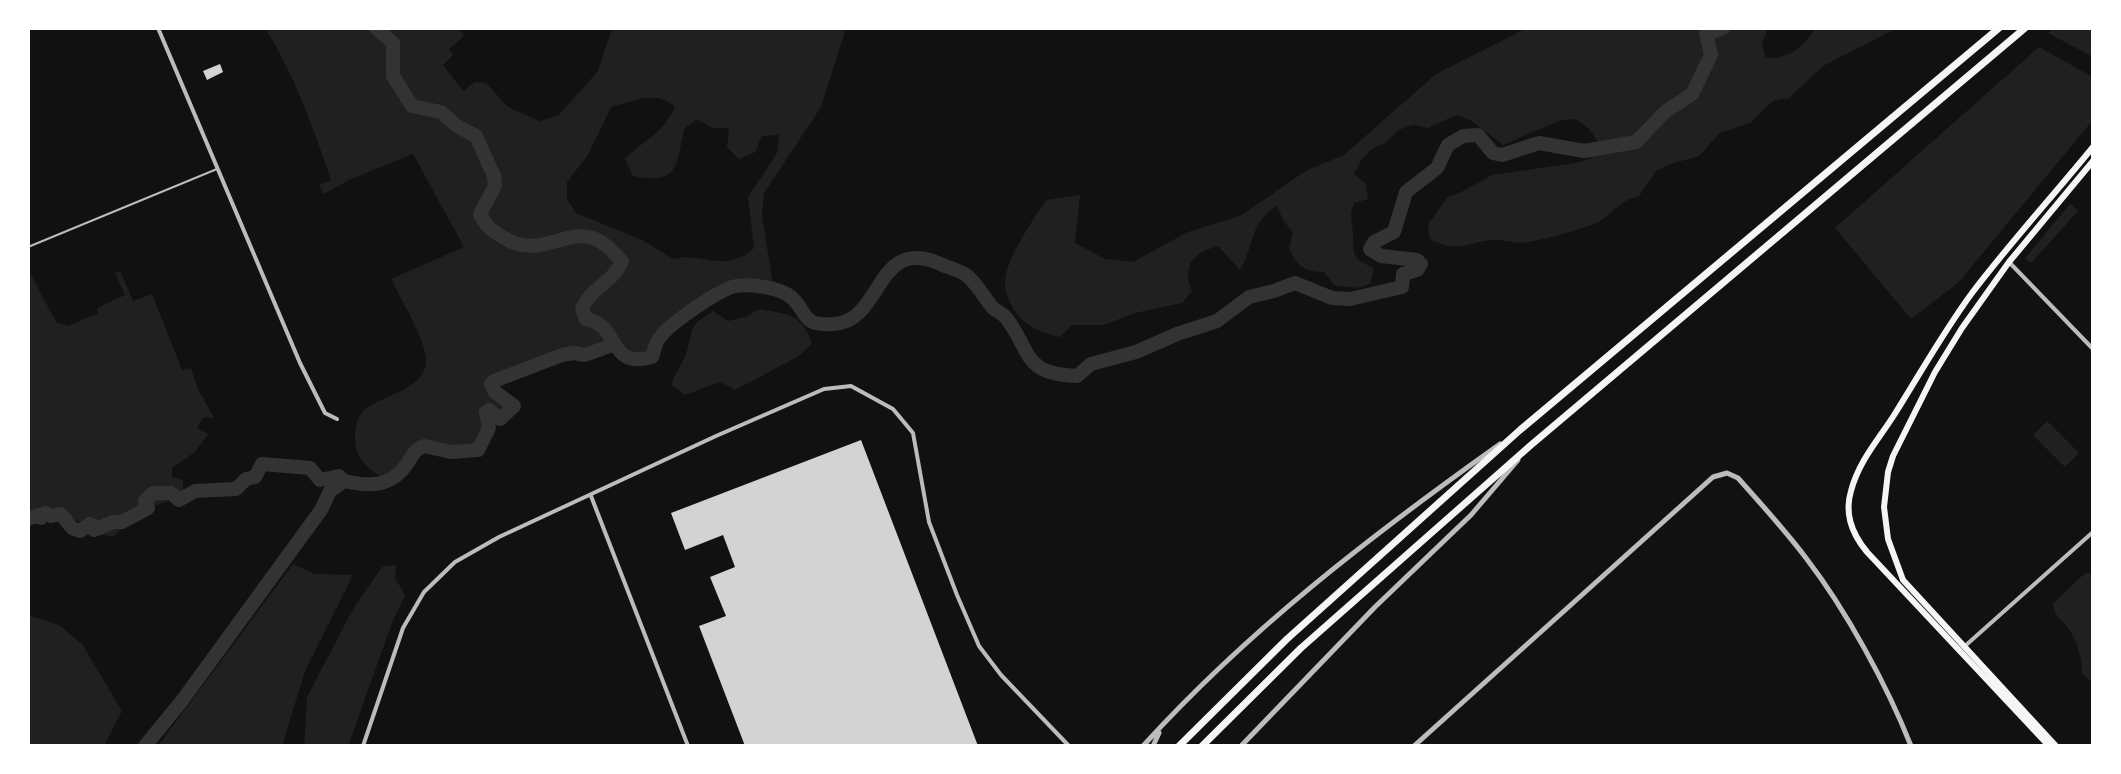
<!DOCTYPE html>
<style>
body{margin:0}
#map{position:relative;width:2121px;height:774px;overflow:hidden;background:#111;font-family:"Open Sans",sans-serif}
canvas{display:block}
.frame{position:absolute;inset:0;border:30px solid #fff;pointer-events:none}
</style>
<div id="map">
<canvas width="2121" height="774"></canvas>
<div class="frame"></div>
</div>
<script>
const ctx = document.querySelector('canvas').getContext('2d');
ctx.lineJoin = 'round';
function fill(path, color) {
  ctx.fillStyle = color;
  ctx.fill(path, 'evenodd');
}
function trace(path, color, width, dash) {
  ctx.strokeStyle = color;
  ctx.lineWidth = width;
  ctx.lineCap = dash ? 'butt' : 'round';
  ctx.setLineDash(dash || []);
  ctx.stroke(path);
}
const green = new Path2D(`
 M265,28H459L464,36L449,49L453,55L443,65L463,91L475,82L486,83L508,107L540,121L559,115L598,71L612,28H846L821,107L764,193L762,216L774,290L733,287L688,313L668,329L658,340L652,357L640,360L627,359L614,345L585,355L574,353L562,355L494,381L491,384L495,392L514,406L500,419L489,411L486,412L489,428L478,450L451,452L424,446C409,453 401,471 389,483C370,469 354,461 355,436C355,429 357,418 362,412C379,395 427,391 426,359C424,336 401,300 391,279L464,247L413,154L351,179L324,194L319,185L331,180C313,127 295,76 265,28ZM643,98H660L675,106C664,134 644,139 625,159L633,176C679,185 676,166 684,129L697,119L712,128H729L727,147L739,159L755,152L762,136L779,135L777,153L748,197L754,248C724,275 705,251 673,259L642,240L576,213L567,199V182L588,155L611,107Z
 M1527,28H1768L1762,43L1765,58C1787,60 1805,47 1815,28H1897L1823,66L1789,98L1773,101L1750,123L1720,133L1699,156L1670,164L1656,171L1639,196C1616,202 1616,212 1598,222C1587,228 1533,243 1520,243C1510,242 1500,239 1490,240C1464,244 1457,253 1430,239L1428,224L1448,197L1463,191L1492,175L1576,163L1592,158L1598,142L1589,129L1576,119L1561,120L1503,145L1470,120L1456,115L1428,128L1413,125L1398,130L1387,142L1372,149L1361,160L1354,174L1366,184L1368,199L1354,203C1349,216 1352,221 1353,234C1354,256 1351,258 1374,268L1370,284L1357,288L1334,285L1324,272C1304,272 1297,266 1289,248L1293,233L1283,220L1277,206C1249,223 1255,245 1240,270L1218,246C1192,253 1182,266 1192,291L1182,303L1135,313L1104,325H1072L1060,337C1040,333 1024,326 1013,308C1010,301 1004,292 1005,284C1005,258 1033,221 1046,200L1080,195L1075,243L1105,259L1133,262L1188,232L1240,216L1307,170L1344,155L1436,74Z
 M2054,28H2093V57L2048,33Z
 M2039,47L2093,77V120L1958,283L1911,319L1835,228Z
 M2070,204L2078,211L2031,263L2025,258Z
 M28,269L56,322L68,326L98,313L97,308L125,295L115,273L120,271L133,301L152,294L182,370L191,368L198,389L214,418L204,417L197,428L208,434L195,452L172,468V477L183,480V496L142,510L114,536L100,535L65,514L28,518Z
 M760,309C790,315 801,313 812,344L799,356L735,390L720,382L685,395L671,385C675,374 682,365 686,354C695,329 684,329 713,311L728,321L745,317Z
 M2047,421L2079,453L2065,467L2033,435Z
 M293,564L315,574L353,575L305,671L282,746H158Z
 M396,565L395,578L405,595L392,623L348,746H304L307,697L353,609L382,567Z
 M2085,573L2093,574V683L2082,674C2082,659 2078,643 2070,631C2063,620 2054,617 2053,604Z
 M28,615L59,625L82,644L122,711L104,746H28Z`);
const river = new Path2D(`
 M376,28L393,43V76L412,106L441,112L457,126L476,136L494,176L495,186L480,214C485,225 491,230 501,236C537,261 563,229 593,238C605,242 613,252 622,261C614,282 590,288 582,309L586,319C621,325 607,370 652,357C654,352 655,345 658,340C667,325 715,293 732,287C747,283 779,287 791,297C808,311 800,327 834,324C883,321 875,237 938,263C947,267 958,270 966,275C977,283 984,298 993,308C998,312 1004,314 1007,319C1032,353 1023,374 1077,376L1091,364L1136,352L1177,334L1217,321L1249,297L1274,291L1295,283L1332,298L1350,299L1402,287L1403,274L1417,270L1421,264L1417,260L1381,256L1370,249L1374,242L1394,232L1406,192L1437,168L1448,145L1463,136L1478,135L1493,153L1502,155L1539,143L1584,151L1636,142L1665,112L1692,94L1711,55L1706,34L1723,28
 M28,519L39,515L41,518L45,513L51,516L61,514L72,528L80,531L90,524L94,526V530L113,522H122L148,508L145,501L153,493H171L179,500L195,491L236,489L246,479L255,477L262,464L310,468L320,480L339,476L344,481
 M145,746L181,702L321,510L330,491L344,481C370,487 391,487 407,464C413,455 414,450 424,446L451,452L478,450L489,428L486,412L489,410L500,419L514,406L495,392L491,384L494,381L562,355L574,353L585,355L615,344`);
const building = new Path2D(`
 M220,64L223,72L207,80L203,71Z
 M861,440L978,746H745L699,626L726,616L710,577L735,567L723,535L685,550L671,513Z`);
const service = new Path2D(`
 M28,247L217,169`);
const minor = new Path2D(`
 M158,28L300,363L325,413L337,419
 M2009,262L2093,349
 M591,496L688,746
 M1965,646L2093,532
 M363,746L403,628L424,592L455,562L499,537L716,436L824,389L851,386L893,409L913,433L929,522L957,595L979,646L1001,675L1069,746`);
const tertiary = new Path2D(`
 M1143,746C1248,630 1372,535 1500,444
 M1153,746L1159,733
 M1241,746L1375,607L1471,515L1518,460
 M1414,746L1713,477L1727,473L1738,478C1761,504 1785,530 1806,558C1846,610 1887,685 1911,746`);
const secondary = new Path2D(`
 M2049,746L1867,552C1852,534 1844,514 1851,491C1859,460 1880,438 1896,412C1921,372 1944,331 1972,293C2010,243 2053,196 2093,147
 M2056,746L1903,580L1888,539L1884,507L1888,472L1893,456L1935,372L1962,328L2009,262L2093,161`);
const trunk = new Path2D(`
 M1179,746L1287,639L1520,430L1999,28
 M1202,746L1301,648L1531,445L2025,28`);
fill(green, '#202020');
trace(river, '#333', 14);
fill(building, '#d3d3d3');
trace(service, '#bcbcbc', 2);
trace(minor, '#bcbcbc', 4);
trace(tertiary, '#bcbcbc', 5);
trace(secondary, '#f5f5f5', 6);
trace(trunk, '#f5f5f5', 7);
</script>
